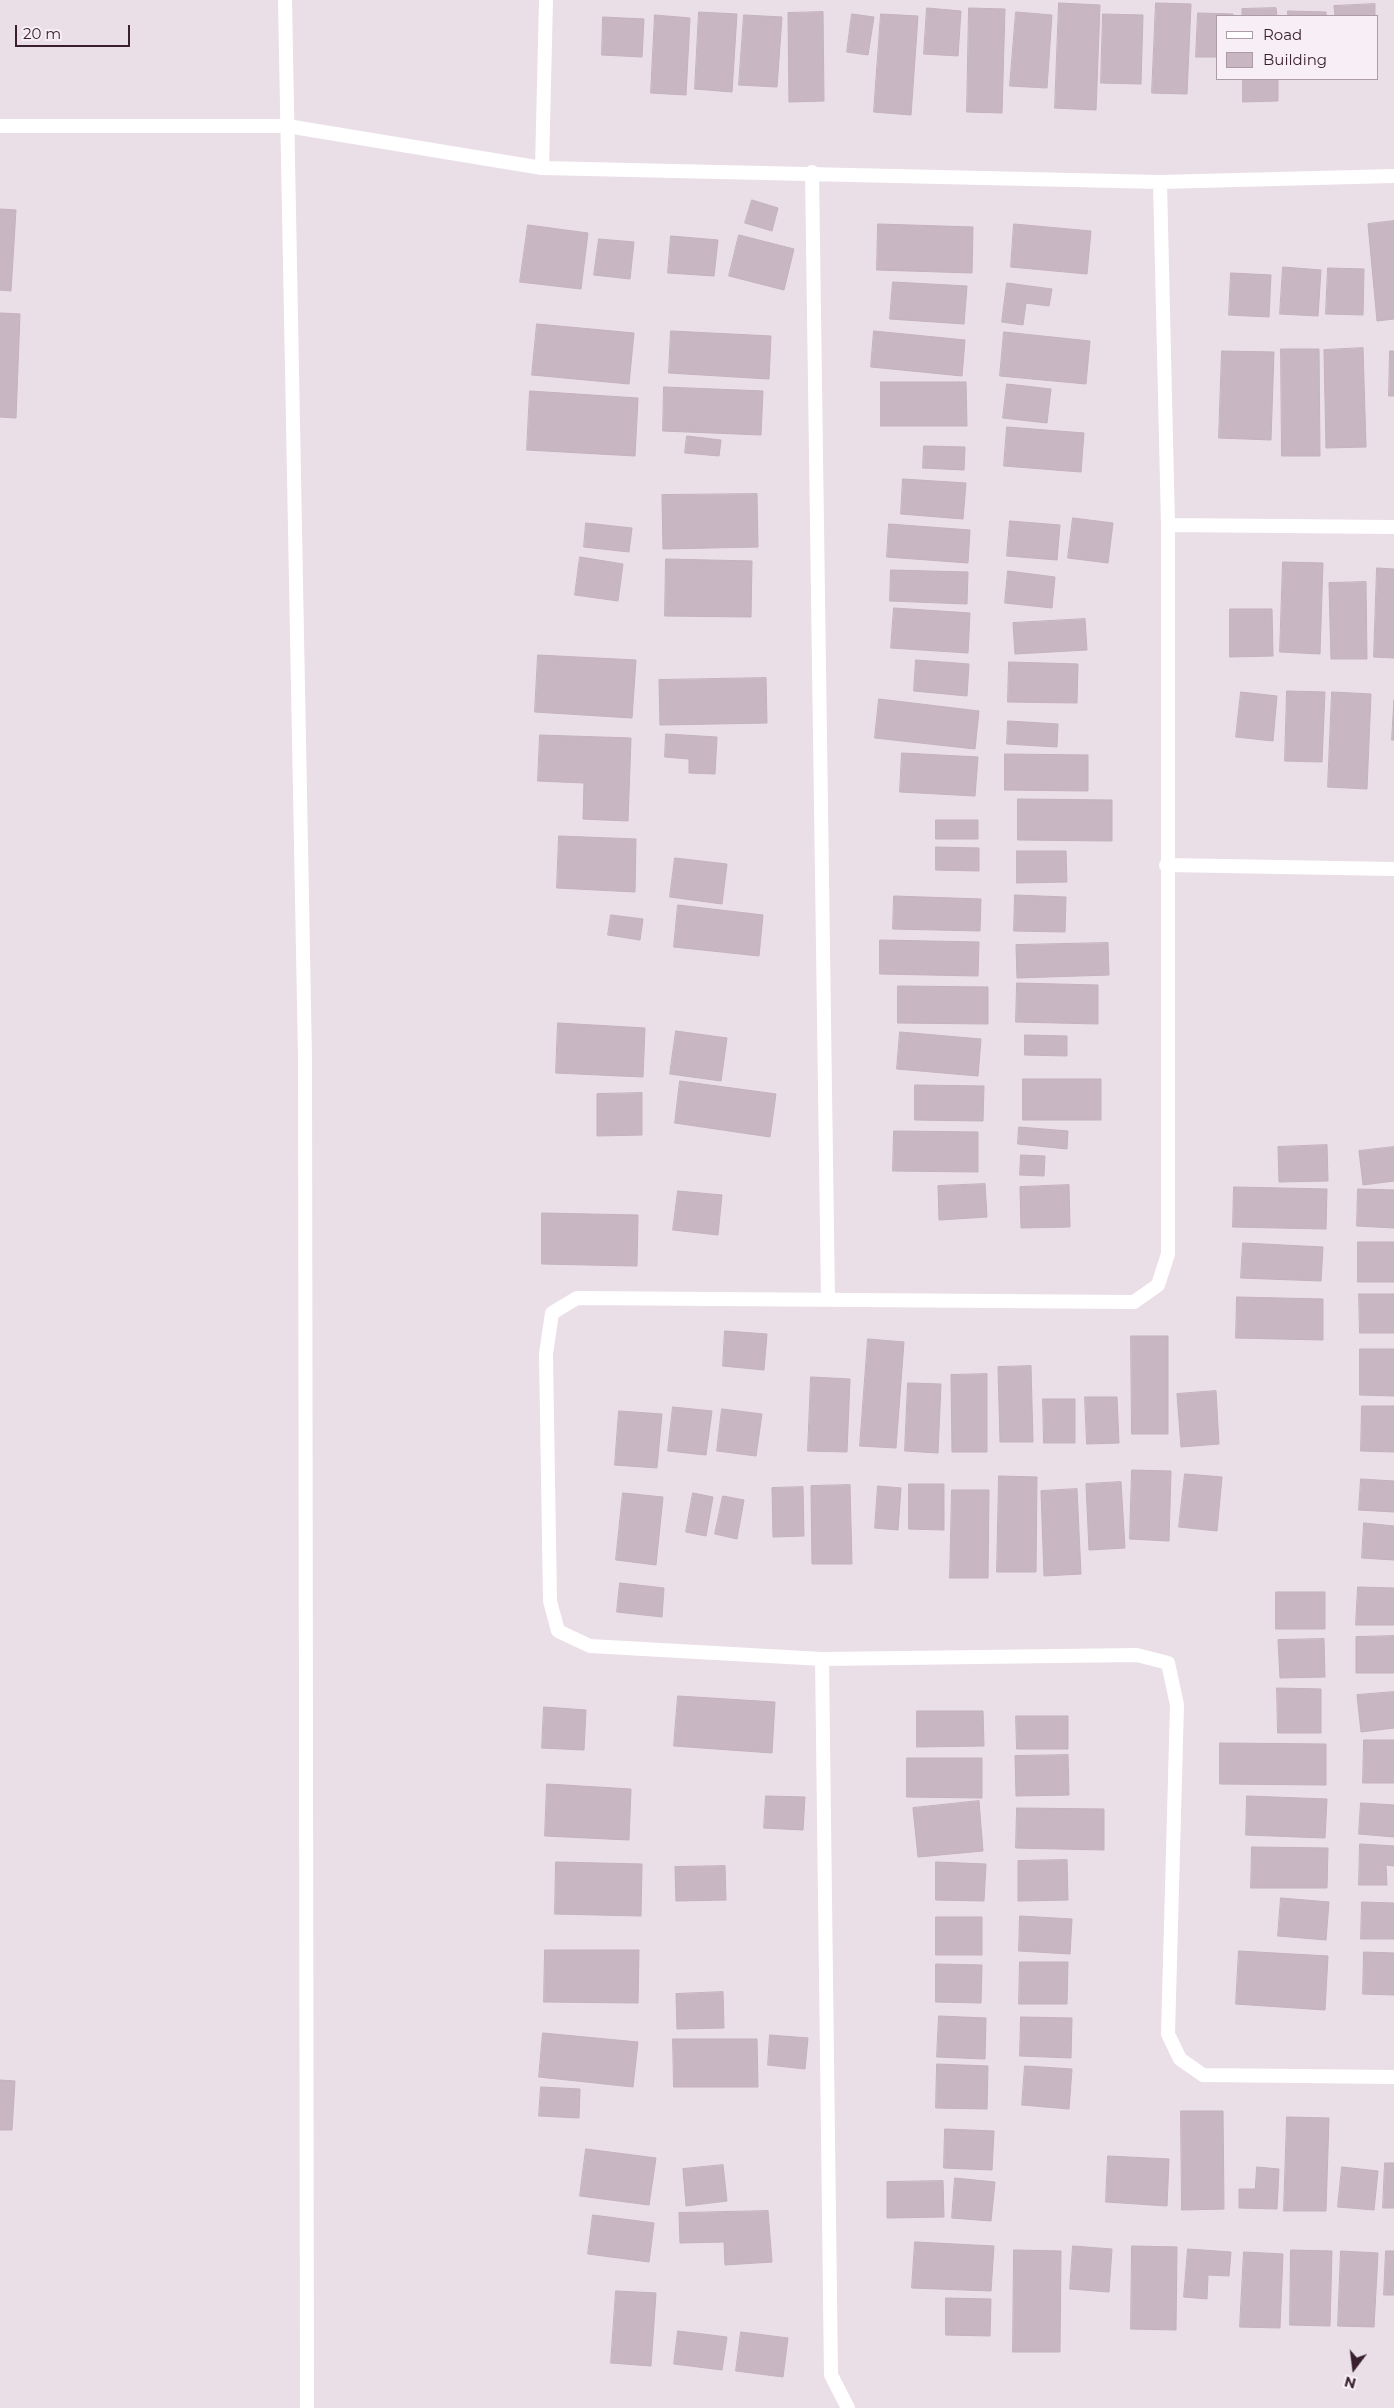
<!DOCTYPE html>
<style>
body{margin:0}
#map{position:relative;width:1394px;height:2408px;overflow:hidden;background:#eadee7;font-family:Montserrat,sans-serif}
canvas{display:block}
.legend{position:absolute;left:1216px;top:15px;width:162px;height:65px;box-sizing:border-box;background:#f7eff5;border:1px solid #ab9ca5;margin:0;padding:6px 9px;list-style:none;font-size:15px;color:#3a202e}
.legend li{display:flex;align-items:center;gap:10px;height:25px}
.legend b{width:25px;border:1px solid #ab9ca5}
.north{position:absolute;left:1329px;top:2343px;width:50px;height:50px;-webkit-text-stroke:4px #f7eff5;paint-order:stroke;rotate:195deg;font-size:14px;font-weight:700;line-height:20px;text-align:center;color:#3a202e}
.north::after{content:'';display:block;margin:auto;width:18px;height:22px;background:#3a202e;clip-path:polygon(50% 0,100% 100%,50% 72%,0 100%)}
.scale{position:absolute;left:15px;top:25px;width:115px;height:22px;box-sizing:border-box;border:2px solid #3a202e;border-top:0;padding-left:6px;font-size:15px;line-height:18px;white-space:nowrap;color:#3a202e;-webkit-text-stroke:4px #f7eff5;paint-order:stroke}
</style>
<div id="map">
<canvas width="1394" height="2408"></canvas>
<ul class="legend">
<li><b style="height:6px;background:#fff"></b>Road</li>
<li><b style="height:14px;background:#c8b7c3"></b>Building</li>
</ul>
<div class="north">N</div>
<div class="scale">20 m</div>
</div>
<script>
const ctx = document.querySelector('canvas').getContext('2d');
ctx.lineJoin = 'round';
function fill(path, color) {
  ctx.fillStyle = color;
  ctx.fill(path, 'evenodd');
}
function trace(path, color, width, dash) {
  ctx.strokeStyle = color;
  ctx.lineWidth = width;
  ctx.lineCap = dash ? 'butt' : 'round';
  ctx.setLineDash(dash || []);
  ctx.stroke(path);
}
const building = new Path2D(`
 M1059,3L1100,5L1096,110L1055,108Z
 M1156,3L1191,4L1187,94L1152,93Z
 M1375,4V16H1335L1334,6Z
 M927,8L961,11L958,56L924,54Z
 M969,8L1005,9L1002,113L967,112Z
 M1276,8L1277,16H1242V9Z
 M1288,11L1326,12V16H1288Z
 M699,12L737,14L732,92L695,89Z
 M823,12L824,101L789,102L788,13Z
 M1016,12L1052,15L1047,88L1010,86Z
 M1198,13L1233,14V16H1218V57H1196Z
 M852,14L874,17L868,55L847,52Z
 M881,14L918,16L911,115L874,112Z
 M1103,14L1143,15L1141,84L1101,83Z
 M655,15L690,18L686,95L651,93Z
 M744,15L782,17L777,87L739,85Z
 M603,17L644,19L642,57L602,55Z
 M1243,79H1278V101L1243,102Z
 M752,200L778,208L772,231L745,223Z
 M0,209L16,210L11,291L0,290Z
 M1394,221V319L1377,321L1368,224Z
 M878,224L973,227L972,273L877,270Z
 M1014,224L1091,231L1087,274L1011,267Z
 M528,225L588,233L581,289L520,282Z
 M739,235L794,249L784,290L729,276Z
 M671,236L718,240L714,276L668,273Z
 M599,239L634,242L630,279L594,275Z
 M1283,267L1321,270L1318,316L1280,314Z
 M1328,268L1364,269L1363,315L1326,314Z
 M1231,273L1271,275L1269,317L1229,315Z
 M893,282L967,286L964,324L890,319Z
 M1007,283L1052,289L1049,306L1026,303L1023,325L1002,322Z
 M0,313L20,314L16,418L0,417Z
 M537,324L634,333L629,384L532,375Z
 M671,331L771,336L769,379L669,373Z
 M874,331L965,340L962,376L871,367Z
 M1004,332L1090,341L1086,384L1000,376Z
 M1363,348L1366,447L1326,448L1324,350Z
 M1281,349H1319L1320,456H1282Z
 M1222,351L1274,352L1271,440L1219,438Z
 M1390,351H1394V396H1389Z
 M881,382H966L967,426H881Z
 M1007,384L1051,389L1047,423L1003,418Z
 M664,387L763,391L761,435L663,431Z
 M530,391L638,398L635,456L527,450Z
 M1007,427L1084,433L1081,472L1004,466Z
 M687,436L721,440L719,456L685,453Z
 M924,446L965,447L964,470L923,468Z
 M903,479L966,483L963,519L901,514Z
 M757,494L758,547L663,549L662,495Z
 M1073,518L1113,523L1108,563L1068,558Z
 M1010,521L1060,525L1057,560L1007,556Z
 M586,523L632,528L629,552L584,547Z
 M889,524L970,530L968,563L887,557Z
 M580,557L623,564L618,601L575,595Z
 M666,559L752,561L751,617L665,616Z
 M1283,562L1323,563L1320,654L1280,652Z
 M1377,568L1394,569V658L1374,657Z
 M891,570L968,572L967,604L890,601Z
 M1008,571L1055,577L1052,608L1005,603Z
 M1366,582L1367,659H1331L1329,583Z
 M894,608L970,613L968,653L891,648Z
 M1230,609H1272L1273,656L1230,657Z
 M1085,619L1087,650L1015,654L1013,623Z
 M538,655L636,660L632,718L535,712Z
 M916,660L969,664L967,696L914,691Z
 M1009,662L1078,664L1077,703L1008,702Z
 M766,678L767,723L660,725L659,680Z
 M1287,691L1325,692L1322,762L1285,761Z
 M1241,692L1277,696L1273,741L1236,737Z
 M1332,692L1371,694L1367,789L1328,787Z
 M879,699L979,711L975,749L875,738Z
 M1394,700V740H1392Z
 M1008,721L1058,724L1057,747L1007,744Z
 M666,734L717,737L715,774L689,773V759L665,757Z
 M540,735L631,738L628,821L583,819L584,783L538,781Z
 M902,753L978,757L975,796L900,792Z
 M1005,754L1088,755V791L1005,790Z
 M1018,799L1112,800V841L1018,840Z
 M936,820H978V839H936Z
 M559,836L636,839L635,892L557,888Z
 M936,847L979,848V871L936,870Z
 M1017,851H1066L1067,882L1017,883Z
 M675,858L727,864L722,904L670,897Z
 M1015,895L1066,897L1065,932L1014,931Z
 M894,896L981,899L980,931L893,929Z
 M678,905L763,915L759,956L674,947Z
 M611,915L643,919L640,940L608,935Z
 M880,940L979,942L978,976L880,974Z
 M1108,943L1109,975L1017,978L1016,945Z
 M1017,983L1098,985V1024L1016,1022Z
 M898,986L988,987V1024L898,1023Z
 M558,1023L645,1028L643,1077L556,1073Z
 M676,1031L727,1038L721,1081L670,1074Z
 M900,1032L981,1039L978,1076L897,1069Z
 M1025,1035L1067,1036V1056L1025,1055Z
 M1023,1079H1101V1120H1023Z
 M680,1081L776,1094L770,1137L675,1123Z
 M915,1085L984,1086L983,1121L915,1120Z
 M642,1093V1135L597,1136V1094Z
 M1019,1127L1068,1131L1067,1149L1018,1144Z
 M894,1131L978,1132V1172L893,1171Z
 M1327,1145L1328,1181L1279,1182L1278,1147Z
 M1394,1147V1181L1363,1185L1359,1151Z
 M1021,1155L1045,1156L1044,1176L1020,1175Z
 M985,1184L987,1217L939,1220L938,1186Z
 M1069,1185L1070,1227L1021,1228L1020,1187Z
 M1234,1187L1327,1189L1326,1229L1233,1227Z
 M1358,1189L1394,1190V1228L1357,1226Z
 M678,1191L722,1195L718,1235L673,1230Z
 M542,1213L638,1215L637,1266L542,1264Z
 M1358,1242H1394V1282H1358Z
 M1243,1243L1323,1247L1321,1281L1241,1278Z
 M1359,1294H1394V1333H1360Z
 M1237,1297L1323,1299V1340L1236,1338Z
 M725,1331L767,1334L764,1370L723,1366Z
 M1131,1336H1168V1434H1132Z
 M868,1339L904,1342L896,1448L860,1446Z
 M1360,1349H1394V1396L1360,1395Z
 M1031,1366L1033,1442H1000L998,1367Z
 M987,1374V1452H952L951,1375Z
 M811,1377L850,1379L847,1452L808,1451Z
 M908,1383L941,1384L938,1453L905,1451Z
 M1216,1391L1219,1444L1181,1447L1177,1394Z
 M1085,1397H1117L1119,1443L1087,1444Z
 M1043,1399H1075V1443H1044Z
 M1362,1406H1394V1452L1361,1451Z
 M673,1407L712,1411L706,1455L668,1451Z
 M722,1409L762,1414L756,1456L717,1451Z
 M619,1411L662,1414L657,1468L615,1465Z
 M1132,1470L1171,1471L1169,1541L1130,1539Z
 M1185,1474L1222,1477L1217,1531L1179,1527Z
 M999,1476L1037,1477L1036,1572H997Z
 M1361,1479L1394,1481V1512L1359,1510Z
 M1121,1482L1125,1548L1089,1550L1086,1484Z
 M909,1484H944V1530L909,1529Z
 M850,1485L852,1564H812L811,1486Z
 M878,1486L901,1488L898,1530L875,1528Z
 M803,1487L804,1536L773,1537L772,1488Z
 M1077,1489L1081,1574L1044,1576L1041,1491Z
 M952,1490H989L988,1578H950Z
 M623,1493L663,1497L656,1565L616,1560Z
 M693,1493L713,1497L706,1536L686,1532Z
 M723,1496L744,1500L737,1539L715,1534Z
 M1364,1523L1394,1526V1560L1362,1558Z
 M620,1583L664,1588L662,1617L617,1612Z
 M1358,1587L1394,1588V1625H1356Z
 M1276,1592H1325V1629H1276Z
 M1394,1636V1673H1356V1637Z
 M1324,1639L1325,1677L1280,1678L1278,1640Z
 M1277,1688L1321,1689V1733H1278Z
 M1394,1692V1728L1361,1732L1357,1695Z
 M678,1696L775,1702L772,1753L674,1746Z
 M544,1707L586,1710L584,1750L542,1748Z
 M917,1711H983L984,1746L917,1747Z
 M1016,1716H1068V1749H1017Z
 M1364,1740H1394V1783H1363Z
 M1220,1743L1326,1744V1785L1220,1784Z
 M1068,1755L1069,1795L1016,1796L1015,1756Z
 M907,1758H982V1798L907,1797Z
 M547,1784L631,1789L629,1840L545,1836Z
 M766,1796L805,1797L803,1830L764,1828Z
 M1247,1796L1327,1799L1325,1838L1246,1835Z
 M979,1801L983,1851L918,1857L913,1808Z
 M1361,1803L1394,1805V1837L1359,1834Z
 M1017,1808L1104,1809V1850L1016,1848Z
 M1360,1844L1394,1846V1866L1386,1865L1387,1885H1359Z
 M1252,1847L1328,1848L1327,1888H1251Z
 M1067,1860L1068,1900L1018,1901V1861Z
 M556,1862L642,1864L641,1916L555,1914Z
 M936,1862L986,1864L984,1901L936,1900Z
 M725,1866L726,1900L676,1901L675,1867Z
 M1281,1898L1329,1902L1326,1940L1278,1936Z
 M1362,1902L1394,1903V1939H1361Z
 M1020,1916L1072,1919L1070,1954L1019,1951Z
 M936,1917H982V1955H936Z
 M545,1950H639L638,2003L544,2002Z
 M1239,1951L1328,1956L1325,2010L1236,2004Z
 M1364,1952L1394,1953V1995L1363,1994Z
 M1020,1962H1068L1067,2004H1019Z
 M936,1964L982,1965L981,2003L936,2002Z
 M723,1992L724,2028L677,2029L676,1994Z
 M939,2016L986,2018L985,2059L937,2057Z
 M1021,2017L1072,2018L1071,2058L1020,2056Z
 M543,2033L638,2042L633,2087L539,2077Z
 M770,2035L808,2038L805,2069L768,2065Z
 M673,2039H757L758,2087H674Z
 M937,2064L988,2066L987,2109L936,2108Z
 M1025,2066L1072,2069L1069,2109L1022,2105Z
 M0,2080L15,2081L12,2130H0Z
 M541,2087L580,2089L579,2118L539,2116Z
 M1181,2111H1223L1224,2209L1182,2210Z
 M1287,2117L1329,2118L1326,2211H1284Z
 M945,2129L994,2131L992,2170L944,2168Z
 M586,2149L656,2158L649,2205L580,2196Z
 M1108,2156L1169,2159L1167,2206L1106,2202Z
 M1385,2163H1394V2208H1383Z
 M723,2165L727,2201L686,2206L683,2169Z
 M1257,2167L1279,2169L1277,2209L1239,2208V2189H1255Z
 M1342,2167L1378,2171L1374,2210L1338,2207Z
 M955,2178L995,2182L991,2221L952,2218Z
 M943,2181L944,2217L887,2218V2182Z
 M768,2211L772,2262L725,2265L724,2242L680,2243L679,2213Z
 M593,2215L654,2223L649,2262L588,2254Z
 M915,2242L994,2246L991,2291L912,2288Z
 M1073,2246L1112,2249L1109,2292L1070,2289Z
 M1132,2246L1177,2247L1176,2330L1131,2329Z
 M1188,2249L1231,2252L1229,2276L1208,2275L1207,2299L1184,2297Z
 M1014,2250L1061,2251L1060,2352H1013Z
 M1291,2250L1332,2251L1330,2326L1290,2325Z
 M1341,2251L1378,2253L1374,2327L1338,2326Z
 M1386,2251H1394V2295H1384Z
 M1244,2252L1283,2254L1280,2328L1240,2327Z
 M616,2291L656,2293L651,2366L611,2363Z
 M946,2298L991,2299L990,2336L946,2335Z
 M678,2331L727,2337L722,2370L674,2364Z
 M741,2332L788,2338L783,2377L736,2371Z`);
const minor = new Path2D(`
 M0,126H287L542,168L1160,182L1394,176
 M542,168L546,0
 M812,172L828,1300
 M1160,182L1168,525V1254L1158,1285L1134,1302L577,1298L552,1313L546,1354L550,1601L558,1631L590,1646L822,1659L1137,1655L1168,1663L1177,1705L1168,2034L1180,2059L1203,2075L1394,2077
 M1168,525L1394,527
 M1166,865L1394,869
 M822,1659L831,2375L848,2408`);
const tertiary = new Path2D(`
 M285,0L305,1057L307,2408`);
fill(building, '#c8b7c3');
trace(building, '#c4b1be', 1);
trace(minor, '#fff', 14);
trace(tertiary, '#fff', 14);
</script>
